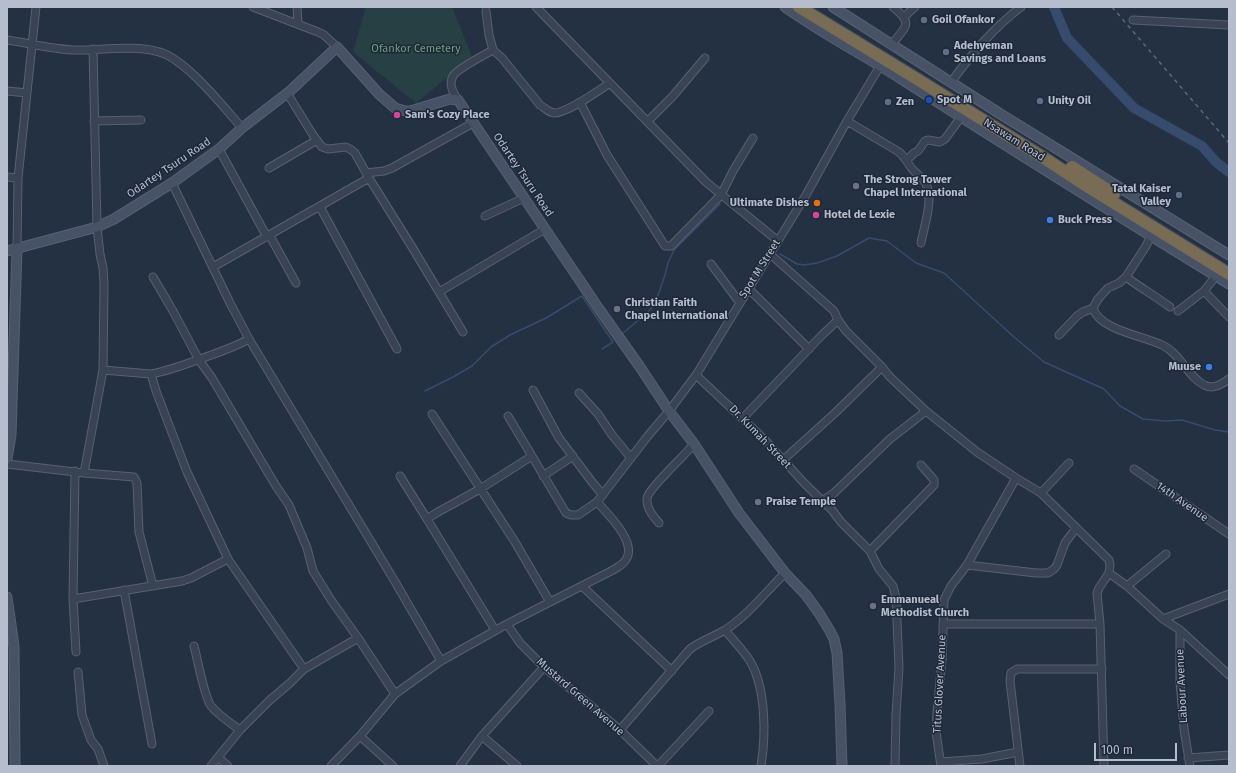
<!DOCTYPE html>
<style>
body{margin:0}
#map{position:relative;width:1236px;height:773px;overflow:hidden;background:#243143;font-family:"Fira Sans",sans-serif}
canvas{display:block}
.frame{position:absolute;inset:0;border:8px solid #b6becd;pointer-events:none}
.scale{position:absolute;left:1094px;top:743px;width:83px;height:18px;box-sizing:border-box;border:2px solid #b6becd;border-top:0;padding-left:5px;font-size:12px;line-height:14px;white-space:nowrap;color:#b6becd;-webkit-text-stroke:3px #1e2838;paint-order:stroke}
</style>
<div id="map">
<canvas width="1236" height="773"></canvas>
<div class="frame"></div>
<div class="scale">100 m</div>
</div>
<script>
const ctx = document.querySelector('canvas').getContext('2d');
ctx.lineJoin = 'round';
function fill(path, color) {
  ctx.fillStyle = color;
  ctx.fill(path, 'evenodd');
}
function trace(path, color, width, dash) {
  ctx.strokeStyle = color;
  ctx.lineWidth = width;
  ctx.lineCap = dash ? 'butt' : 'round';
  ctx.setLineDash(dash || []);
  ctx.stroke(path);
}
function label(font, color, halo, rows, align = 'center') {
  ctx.font = font + ' "Fira Sans",sans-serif';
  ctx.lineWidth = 3;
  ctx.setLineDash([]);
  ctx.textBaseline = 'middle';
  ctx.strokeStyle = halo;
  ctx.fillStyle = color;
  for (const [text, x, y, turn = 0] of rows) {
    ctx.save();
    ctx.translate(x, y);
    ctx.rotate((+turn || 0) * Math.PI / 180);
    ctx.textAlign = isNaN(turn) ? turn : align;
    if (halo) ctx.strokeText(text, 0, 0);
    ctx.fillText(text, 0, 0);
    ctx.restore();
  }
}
const green = new Path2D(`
 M366,7H452L472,57L416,103L353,52Z`);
const stream = new Path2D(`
 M780,254L797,264L804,265L817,263L837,256L869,238L887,241L916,263L944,273L1014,337L1044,362L1104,389L1120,406L1143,419L1165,421L1182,420L1215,430L1229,432
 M622,334L648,312L655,304L665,275L668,263L674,250L720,204
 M425,391L453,377L472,366L491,347L510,335L546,318L582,296L613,342L602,349`);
const river = new Path2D(`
 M1054,7L1067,38L1134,108L1202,146L1216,162L1229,172`);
const street = new Path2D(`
 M253,7L318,32L324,35L337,47
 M297,7L298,23
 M536,7L706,182L778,241
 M486,11L489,35L493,50L502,58L540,105C545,108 548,112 554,113C567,113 598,91 610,83
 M904,17L915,7
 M1133,20L1229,25
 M7,40C29,43 51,49 73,50C103,51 148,41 174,59C198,75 223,106 242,128
 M892,44C906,26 914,24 893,7
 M951,82C972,54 993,28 1021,7
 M7,91L27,93
 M287,93L313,135L322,147L328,149L346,147L350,149L355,153L369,178L412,247L463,332
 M458,100C454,94 448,85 453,76C457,69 484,55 493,50
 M580,102L607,155L665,246H671L721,195L733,171L753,138
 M94,121L141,120
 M648,121L673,96L705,58
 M847,121L899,152C905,157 908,164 913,170C917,174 923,178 926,184C934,198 924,227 921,243
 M219,149L267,237
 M907,160L914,153L918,151L925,141L928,140L940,142L945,139L961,117
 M269,168L317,140
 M366,173L384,171L392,168L473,123
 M7,177L18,178
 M172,183L230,303L249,339L394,580L441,661
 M320,207L397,349
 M485,216L524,198
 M270,236L296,283
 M17,248L18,178L36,7
 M770,254L834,311L838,320
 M711,264L740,303
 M213,267L369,178
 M153,277L173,311L199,360L212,378L276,486L289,505L307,548L313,571L331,600L358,638L395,694
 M1126,277C1141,288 1155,296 1170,307
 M749,289L809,349
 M1204,291L1229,317
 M439,292L545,229
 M1093,308C1099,330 1144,336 1162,345C1180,353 1188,377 1204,385C1213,390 1222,384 1229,379
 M1178,311L1204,291L1216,276
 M1059,335L1077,316L1083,312L1093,308L1098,299L1108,288L1119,283L1126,277L1146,246L1151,236
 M103,370L151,374L156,391L187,472L228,559L304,669
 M151,374C168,371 184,365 200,359C217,353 233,348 249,339
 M696,375L765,440L805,484L832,510L841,522L870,551L879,569L893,586L896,598L899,667L896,715L895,766
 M533,390L559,438L592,482L603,495
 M579,393L598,414L612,435L631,458
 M432,414L515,542L550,602
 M508,416L566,513L571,515H578L597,502L647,437L669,411L696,375L806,195L847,121L880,66
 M743,418L821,336L838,320L846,331L882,367L889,376L926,411L977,452L1016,478L1041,493L1109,560L1110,565L1109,573L1099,588L1097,593L1100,624L1104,766
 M783,460L835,413L882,367
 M7,464L84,473L134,477L137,483L139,532L153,586
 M1134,469L1229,534
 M75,471L73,599L76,652
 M84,473L103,370L104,284L103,268L100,254L97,227L93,49
 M400,476L427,519
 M543,476L573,456
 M1041,493L1069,463
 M822,501L834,493L890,439L926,411
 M659,523C653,516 646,508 647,498C649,488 686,454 694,444
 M870,551L934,485V480L921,465
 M967,565L1036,573H1048L1054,569L1057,565L1065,543L1076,528
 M1109,573L1127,586L1163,619L1180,630L1229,675
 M582,586L672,671
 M1127,586L1166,554
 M124,590L152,744
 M73,599L182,581L191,578L228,559
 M1163,619L1229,594
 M507,624L520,643L544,667L620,730L657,766
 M943,624H1100
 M495,630L427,519L438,512L480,489L532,456
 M725,630C733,640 743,650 750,661C766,688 766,735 761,766
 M1180,630V682L1184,729L1190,766
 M194,646C198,661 204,696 211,706C219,716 231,723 240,730
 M78,672L82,715L91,740L98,749L104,766
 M620,730L690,649C701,641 713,637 725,630C747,616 767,591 785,573
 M360,736L393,766
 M482,736L517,766
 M219,758L228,766
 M1188,758L1229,755
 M941,762L982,759L1018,752
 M211,766L240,730L270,700L290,683L304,669L358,638
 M331,766L360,736L395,694L441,661L507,624L615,569C618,567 623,564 625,561C639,544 608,514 597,502
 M460,766L482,736L544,667
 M658,766L709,711
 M941,766L936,732L937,712L942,660L944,600L951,586L967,565L1016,478
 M1020,766L1010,681L1011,673L1017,669H1102`);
const secondary = new Path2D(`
 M785,7C823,34 864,55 903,80C1011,149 1120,217 1229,284
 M833,7L1002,115L1229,255
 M7,251L97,227L114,219L172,183L219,149L242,128L290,91L337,47L379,94L395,108L405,111H410L450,99L458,100L597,306L640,367L669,411L694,444L739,513L785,573L806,595L819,613L830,631L834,639L837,653L840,704L842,766
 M7,459L11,435L17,248
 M7,597L14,646L15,766`);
const highway = new Path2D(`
 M799,7L912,76L1044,158L1085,185L1229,274
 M1072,167L1114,194`);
const rail = new Path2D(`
 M1112,7L1229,143`);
const markers = [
 [924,20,4,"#5c6f8a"],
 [946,52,4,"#5c6f8a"],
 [929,100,4,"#1a4fb4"],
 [1040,101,4,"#5c6f8a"],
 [888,102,4,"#5c6f8a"],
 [397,115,4,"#d1479c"],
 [856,186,4,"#6b7280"],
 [1179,195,4,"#5c6f8a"],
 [817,203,4,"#e8710a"],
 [816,215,4,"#d1479c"],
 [1050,220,4,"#3f7fe0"],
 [617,309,4,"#6b7280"],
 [1209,367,4,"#3f7fe0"],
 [758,502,4,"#6b7280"],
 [873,606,4,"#6b7280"]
];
const poiNames = [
 ["Goil Ofankor",932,20],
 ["Adehyeman",954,46],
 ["Savings and Loans",954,59],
 ["Spot M",937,100],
 ["Unity Oil",1048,101],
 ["Zen",896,102],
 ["Sam's Cozy Place",405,115],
 ["The Strong Tower",864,180],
 ["Chapel International",864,193],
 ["Tatal Kaiser",1171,189,"right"],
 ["Valley",1171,202,"right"],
 ["Ultimate Dishes",809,203,"right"],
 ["Hotel de Lexie",824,215],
 ["Buck Press",1058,220],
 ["Christian Faith",625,303],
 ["Chapel International",625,316],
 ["Muuse",1201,367,"right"],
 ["Praise Temple",766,502],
 ["Emmanueal",881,600],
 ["Methodist Church",881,613]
];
const parkNames = [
 ["Ofankor Cemetery",416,49]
];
const streetNames = [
 ["Nsawam Road",1014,140,32],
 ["Odartey Tsuru Road",169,168,-34],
 ["Odartey Tsuru Road",523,175,56],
 ["Spot M Street",760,269,-58],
 ["Dr. Kumah Street",760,437,46],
 ["14th Avenue",1182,502,35],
 ["Titus Glover Avenue",940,684,-87],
 ["Labour Avenue",1182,686,-93],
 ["Mustard Green Avenue",580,697,41]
];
fill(green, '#274044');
trace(stream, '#374b6c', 1.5);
trace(river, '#374b6c', 10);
trace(street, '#576170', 9);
trace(secondary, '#576170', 11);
trace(highway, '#444e5d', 14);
trace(street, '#394353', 7);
trace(secondary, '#475266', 9);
trace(highway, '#796c55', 12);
trace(rail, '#5b677a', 1.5, [4, 4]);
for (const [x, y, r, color] of markers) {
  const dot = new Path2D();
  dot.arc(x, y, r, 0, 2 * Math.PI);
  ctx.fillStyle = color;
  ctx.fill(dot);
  trace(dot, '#1e2838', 1.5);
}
label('bold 11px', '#b6becd', '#1e2838', poiNames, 'left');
label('11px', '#6c9f79', '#1e2838', parkNames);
label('11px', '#b6becd', '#1e2838', streetNames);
</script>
